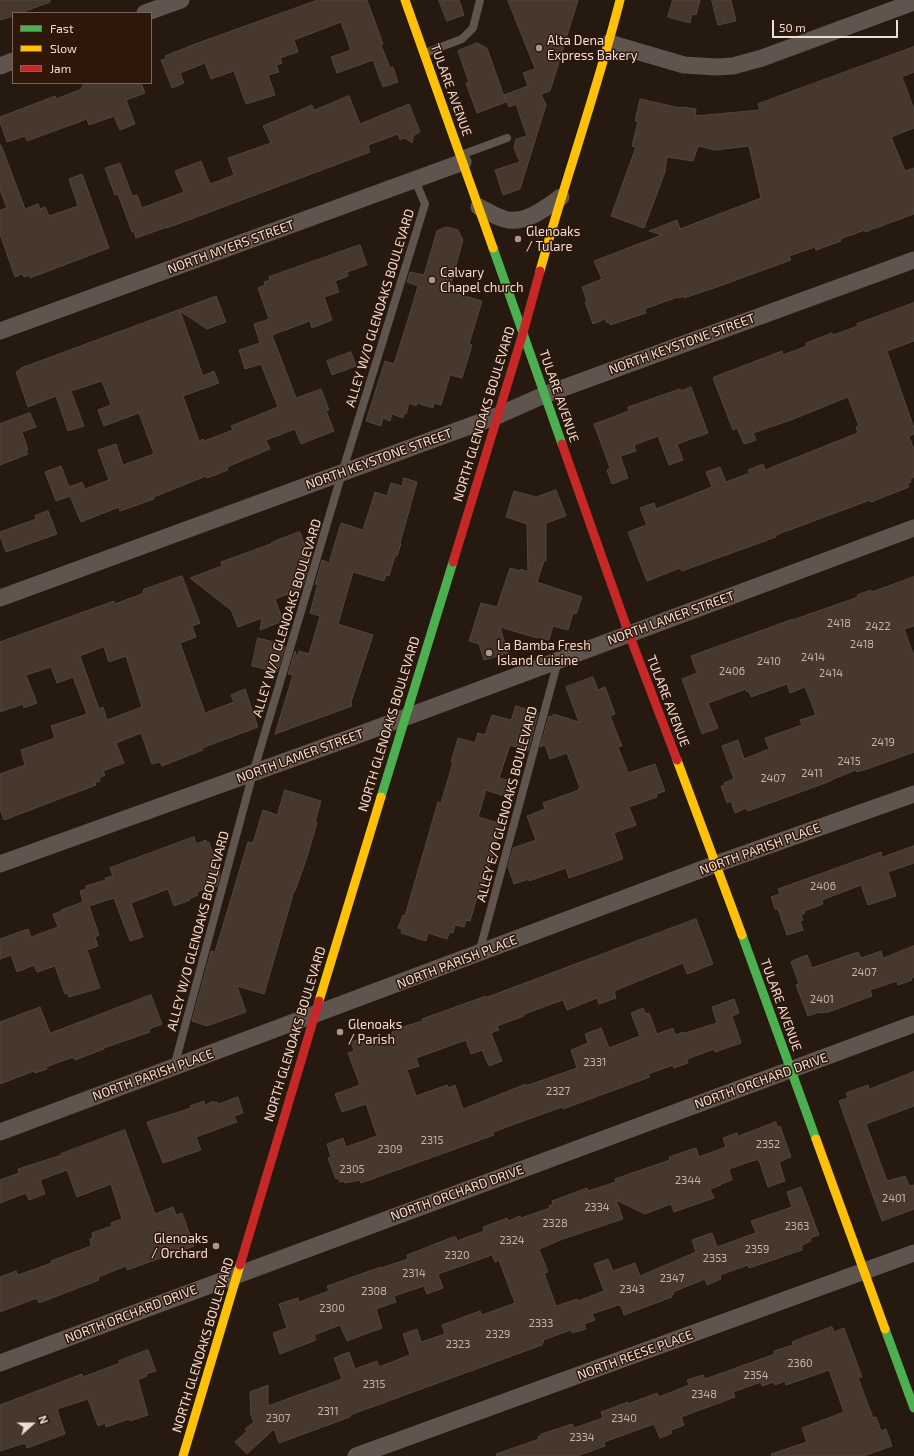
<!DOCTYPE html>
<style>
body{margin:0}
#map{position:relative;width:914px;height:1456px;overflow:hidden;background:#261910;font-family:"Exo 2",sans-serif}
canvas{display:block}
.legend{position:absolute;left:12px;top:12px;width:140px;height:72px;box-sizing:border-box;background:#2e1708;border:1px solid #7b665a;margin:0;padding:5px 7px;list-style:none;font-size:12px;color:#eeddd4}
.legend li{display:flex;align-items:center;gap:8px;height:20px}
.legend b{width:20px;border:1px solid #7b665a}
.north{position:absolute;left:12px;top:1404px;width:40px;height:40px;-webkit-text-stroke:3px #2e1708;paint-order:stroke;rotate:69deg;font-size:11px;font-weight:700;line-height:16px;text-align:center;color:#eeddd4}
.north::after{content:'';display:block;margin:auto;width:14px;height:18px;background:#eeddd4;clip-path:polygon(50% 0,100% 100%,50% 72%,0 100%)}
.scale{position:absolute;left:772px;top:20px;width:126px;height:18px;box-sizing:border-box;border:2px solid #eeddd4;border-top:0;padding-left:5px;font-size:12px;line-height:14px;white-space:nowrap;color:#eeddd4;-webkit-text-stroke:3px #2e1708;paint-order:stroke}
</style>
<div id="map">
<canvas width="914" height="1456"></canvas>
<ul class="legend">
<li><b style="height:5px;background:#4caf50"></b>Fast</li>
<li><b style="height:5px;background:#ffc107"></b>Slow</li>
<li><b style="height:5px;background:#c62828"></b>Jam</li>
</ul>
<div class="north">N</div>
<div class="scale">50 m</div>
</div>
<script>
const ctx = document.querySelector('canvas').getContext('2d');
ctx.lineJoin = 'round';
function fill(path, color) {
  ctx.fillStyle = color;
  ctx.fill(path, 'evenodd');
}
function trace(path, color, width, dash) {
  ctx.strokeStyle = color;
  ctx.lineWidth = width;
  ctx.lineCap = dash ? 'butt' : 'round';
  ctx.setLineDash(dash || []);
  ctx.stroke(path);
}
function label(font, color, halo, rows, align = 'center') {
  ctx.font = font + ' "Exo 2",sans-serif';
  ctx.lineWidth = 3;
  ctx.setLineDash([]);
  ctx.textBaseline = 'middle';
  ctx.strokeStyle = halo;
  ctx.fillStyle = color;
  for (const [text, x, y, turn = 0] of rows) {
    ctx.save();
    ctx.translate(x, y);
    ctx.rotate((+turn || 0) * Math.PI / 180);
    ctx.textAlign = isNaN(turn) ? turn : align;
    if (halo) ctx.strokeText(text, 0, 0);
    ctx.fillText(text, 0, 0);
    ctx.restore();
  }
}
const building = new Path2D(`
 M0,0H50V2L20,13H13V16L0,20Z
 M318,0H367L383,44L381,45L390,68L393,67L398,82L383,87L373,60L337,73L331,57L351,50L341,22L294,40L298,52L280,58L282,63L276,65L279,72L268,75L275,95L246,104L234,71L211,79L205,63L180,73L184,83L172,88L161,60L166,59L165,56L198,43Z
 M439,0H459L464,15L447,21Z
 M508,0H578L550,91L541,94L546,105L520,189L503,195L495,170L520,162L514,148L516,139L527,136L516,104L509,107L504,95L528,86L523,73L535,69Z
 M673,0H700L696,15L692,14L690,23L668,17Z
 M712,0H731L736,21L718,25Z
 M477,43L487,48L506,102L477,113L466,83L469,82L458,51Z
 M914,47V72L902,77L914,109V128L891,137L905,171L914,168V214L865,232V230L840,239L841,241L816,250L815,247L789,256L791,260L717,287L684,298V296L678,298V297L647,308L645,309L646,313L610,325L609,322L607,323L605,319L593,324L585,302L587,301L582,287L602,279L594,261L662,235L649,231L677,220L680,229L761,198L749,146L715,150L698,146L693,161L667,157L665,172L644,228L611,216L636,147L632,146L638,121H635L640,99L680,108L681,107L696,109L695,116L760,110L758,104Z
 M90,83H141L145,93L126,100L135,124L120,130L114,116L89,125L87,119L27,141L25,136L7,142L0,122V117L55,96L56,99L82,89V86Z
 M349,96L360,124L409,104L420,132L414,135L412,143L405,138L400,140L398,134L368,145L370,152L167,228V227L136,238L134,231L132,232L118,194L115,195L105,168L120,163L132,196L137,195L142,208L184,192L175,171L201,161L210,184L234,175L228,158L271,143L263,126L312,105L314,110Z
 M0,145H1L25,209L38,204L40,209L45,207L49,216L78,206L69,179L82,174L109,248L30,278L29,275L24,277L22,274L15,277L0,234V210L7,208L0,190Z
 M447,227L458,230L463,240L450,287H452L450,292L482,301L469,344L472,345L462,378L450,375L441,405L434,403L433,408L417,403L416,406L409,403L406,414L404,413L403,418L392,414L390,421L383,418L381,426L366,421L385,361L394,364L410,313L418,286L407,282L410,272L424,275L437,231Z
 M360,245L367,265L347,272L348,276L335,281L339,292L324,297L332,320L312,328L310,321L272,335L296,398L321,389L329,410L326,411L334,431L301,444L295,429L266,440L270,449L227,467L228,470L207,478L206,476L154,497V499L120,511L119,507L81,522L70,496L56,501L45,472L61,466L69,487L82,482L85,489L109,480L98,450L116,444L123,465L154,454L139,413L104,426L98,410L111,405L102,381L71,391L84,426L68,431L56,396L28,407L16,372L21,369V368L216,296L226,322L207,329L180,311L203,376L214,371L219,383L183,396L199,441L203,439L204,441L233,430L231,426L278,407L261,364L245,369L239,350L260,343L254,324L269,319L258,288L265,285L264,282L270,280L269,277Z
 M914,303V341L887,351L914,428V434L909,436L914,450V477L910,479L911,482L907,484L909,487L871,502L870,500L862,503L776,535V537L682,571L680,568L647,581L628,532L647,525L640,508L654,503L656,509L712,487L706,472L720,467L726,482L750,473L748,470L763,464L765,470L858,433L856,427L859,426L848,397L791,420L753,433L756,440L744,444L737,428L733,430L713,378H715L714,377L782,351L783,355L807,346L806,343L832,333L833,335L858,326L857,324Z
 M351,352L356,366L332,375L327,361Z
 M691,387L708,433L677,444L683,460L669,465L658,436L634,445L636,451L621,456V458L628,478L612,484L607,470L610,468L594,424L629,411L628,407L680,389V391Z
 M30,413L36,427L22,432L28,450L26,451L28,454L0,465V424Z
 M404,478L417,482L400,543L401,544L397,556H395L389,576L386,575L384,581L353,572L338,624L373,635L351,702L352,706L275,734L293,675L288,674L295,651L297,658L299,651L309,654L320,616L310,613L318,583L315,585L322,560L329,563L341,523L363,530L375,492L387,496L391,483L402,486Z
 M556,490L566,516L546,523V561H544L537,582L582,597L576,614L573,613L568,630L553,626L549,640L538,637L537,638L500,627L508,653L484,660L479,644L469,641L481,603L497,607L510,568L520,571L521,569L528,572L527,524L506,517L514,491L536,497Z
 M48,511L57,534L6,552L0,536V532L36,519L35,516Z
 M300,532L308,556L311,557L302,589L275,599L283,621L260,630L262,618L238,627L231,610L190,578L222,566L221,562L271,544V543L277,540Z
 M182,576L200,623L192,626L196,637L180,643L205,713L234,702L231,695L245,689L258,727L202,748L203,750L162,766L160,762L152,764L141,733L116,743L124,763L103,771L105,775L99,778L100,781L95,782L96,785L4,820L0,809V774L25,765L21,750L55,738L51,726L87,714L73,677L57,683L51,667L26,675L37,703L24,708L23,704L0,712V642L114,601L115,604L144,593L143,590ZM104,647L109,662L126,656L142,707L107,720L103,707L99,709L80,656Z
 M914,577V626L904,629L914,656V752L870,768L857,772L856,770L831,780V781L748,811L746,808L735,813L731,801L727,803L721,786L725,785L724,783L734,779L722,746L738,740L744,759L769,749L765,738L802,725L800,720L816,715L805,687L790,693L787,684L751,697L749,691L747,692L746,689L708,703L718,728L702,734L682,679L697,673L691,656L793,619V620L858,597L857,595L871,590V592Z
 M258,638L278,643L277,644L285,647L277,672L252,666Z
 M593,677L598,690L605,687L615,714L610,716L622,746L618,747L628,773L655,764L665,791L656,794L657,797L629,807L636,825L614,833L623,859L569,878L566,868L529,881V879L514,884L508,867L513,848L536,840L527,816L545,809L543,803L579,790L578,789L580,788L567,753L550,759L545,745L540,747L549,716L553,717V714L579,722L566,687Z
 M516,706L538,713L528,751L510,745L499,778L511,781L507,797L486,790L478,817L499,823L497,828L501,826L483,888L480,887L470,921L466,920L464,927L455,925L453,933L450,932L447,939L428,933L426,941L401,933L402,929L398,928L403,915L405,916L438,802L441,803L453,762H451L458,738L475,743L478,733L485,735L492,715L511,720Z
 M285,790L321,801L315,822L317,823L307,857L295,891H294L264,994L237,986L246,1012L207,1026L192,1021L211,951L215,952L248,842L253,843L263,810L277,815Z
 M194,837L196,844L206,840L207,843L209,842L220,874L217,887L213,886L197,892L198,895L189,899L190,900L174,906L168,889L131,903L143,937L130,941L114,898L89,906L99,935L95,937L98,946L87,950L100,988L69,997L67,993L65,994L55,966L37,972L34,965L17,972L11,955L0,959V939L28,929L31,937L58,927L53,914L62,911L61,910L83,902L80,891L86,889V886L106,880L105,878L113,876L110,868Z
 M914,846V863L888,872L896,896L868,905L861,885L822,900L823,904L804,911L805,913L801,915L803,920L800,921L803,930L787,935L778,909H775L771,897L780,894L778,889L881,852L882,857Z
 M696,919L713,964L687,974L683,963L614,991L616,998L599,1004L597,998L567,1010L563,1000L524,1014V1016L497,1026L499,1030L491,1033L502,1061L489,1066L482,1050L471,1054L466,1040L416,1058L419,1066L407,1070L416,1096L447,1085L448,1088L455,1085L463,1109L526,1084V1086L577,1068L571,1050L588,1043L585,1034L601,1028L609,1048L640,1036L631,1013L643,1008L646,1014L649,1013L657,1034L673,1028L675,1035L684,1032L685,1033L717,1023L712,1007L734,999L739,1013L732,1016L741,1043L715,1052L714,1049L687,1059L688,1063L674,1068L673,1065L648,1074L650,1077L563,1109L562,1107L493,1132L494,1135L361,1183L360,1180L345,1183L344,1181L340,1182L338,1178L336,1179L328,1158L331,1157L327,1144L343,1138L346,1147L377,1136L366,1104L342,1112L335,1094L360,1085L348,1053L354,1051L351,1042L366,1037L369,1044L392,1034V1032L397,1030L396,1029L423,1021L422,1019L486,996L487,997Z
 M914,946V977L911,978L912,980L898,985L897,981L870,990L872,996L826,1013L825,1012L820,1013V1012L808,1016L796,985L799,984L791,962L792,961L807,955L812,968L858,952L861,958L881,951L883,958Z
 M151,995L162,1024L149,1029L150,1032L104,1048V1049L75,1060L73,1057L46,1067L47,1069L35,1073L34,1071L0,1084V1022L40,1007L50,1033Z
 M914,1072V1106L866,1124L887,1181L905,1176L909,1186L914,1185V1209L882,1221L839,1101L848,1098L846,1093L868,1085L869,1089Z
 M238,1097L243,1113L234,1116L237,1122L196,1137L201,1150L163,1163L147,1122L191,1108L190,1106L204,1101L205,1105L214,1101L215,1103L217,1102L218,1104Z
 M776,1122L777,1127L780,1126L791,1157L779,1162L785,1181L768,1187L759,1160H755L729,1169L732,1180L721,1184V1185L710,1189L714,1198L674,1212L671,1204L645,1214L616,1200L623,1219L563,1239L539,1249L548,1272L544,1273L556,1306L577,1299L578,1301L604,1291L594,1264L608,1259L613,1271L635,1263L640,1276L696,1252L692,1240L712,1233L717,1247L756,1233L751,1221L792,1207L787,1192L801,1187L819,1235L810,1238L811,1241L802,1245V1250L749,1268L748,1265L720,1275L721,1279L707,1285L705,1279L673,1292L674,1294L672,1295V1297L624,1315L621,1306L618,1305L592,1314L595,1320L584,1324L586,1329L572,1333L571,1330L543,1340L544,1342L542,1343V1345L350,1415V1417L279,1443L274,1429L247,1454L235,1442L247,1431L245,1429L254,1422L251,1415L250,1392L268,1385V1406L342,1379L334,1358L349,1352L355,1369L377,1361L379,1367L410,1355L403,1334L417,1329L421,1342L445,1334L442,1325L480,1311L482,1315L515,1303L499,1260L495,1262L492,1255L438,1274L443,1288L427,1294L424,1286L394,1296L396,1302L376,1309L382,1328L347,1341L340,1325L314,1335L316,1340L280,1354L273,1333L287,1328L279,1304L298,1298L299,1302L329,1291L327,1286L381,1267V1268L408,1259L407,1255L453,1237H456L457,1241L484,1231L483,1227L507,1218L508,1221L520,1216L521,1218L550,1208L549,1206L553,1204L552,1201L587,1188L588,1191L616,1182L615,1179L670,1160L669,1157L696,1148L699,1157L726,1147L723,1138L737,1133L738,1136Z
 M125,1130L155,1214L173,1207L176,1215L182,1213L194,1246L127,1270L126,1266L98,1277L99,1280L39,1303L37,1298L0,1312V1277L16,1271L18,1275L52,1263L51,1261L91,1246L90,1239L93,1238L92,1233L112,1226L111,1223L122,1219L111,1184L77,1197L67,1170L40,1180L45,1194L29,1200L26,1193L0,1203V1180L19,1173L18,1169L62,1155L61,1154Z
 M832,1327L834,1332L844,1328L862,1377L858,1378L873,1418L876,1417L881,1431L886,1429L892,1446L864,1456H772L771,1454L807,1442L802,1428L844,1412L829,1370L786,1385L785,1381L775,1385L774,1382L762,1386L761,1382L733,1392L735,1397L681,1417L684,1425L671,1430L672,1433L660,1438L654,1424L604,1442L605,1446L577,1456H497L496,1454L539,1439L538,1437L542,1434L572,1424L574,1428L603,1418L601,1412L628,1402V1404L657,1393L659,1397L689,1385L687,1380L703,1375L705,1379L775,1354L774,1351L793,1345L792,1342Z
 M148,1350L156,1371L146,1374L147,1376L138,1380L148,1415L130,1421L129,1419L106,1427L105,1423L98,1426L88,1399L57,1409L65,1434L27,1448L25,1443L0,1451V1405L82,1374L83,1377L120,1363L119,1361Z`);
const lane = new Path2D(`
 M425,53L462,39L473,28L480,0
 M461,155L507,138
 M479,953L558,661
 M174,1067L253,773L342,473L425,204L415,180`);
const street = new Path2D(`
 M145,13L181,0
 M609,43L684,65L717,67L733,66L762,58L914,2
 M0,66L13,61
 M479,207C488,212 498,218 508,220C527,223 547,207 561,197
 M0,331L463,162
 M0,598L497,416L544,395L914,260
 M0,864L358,735L914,528
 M0,1132L716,864L914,794
 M0,1363L914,1024
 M356,1456L914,1253`);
const fast = new Path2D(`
 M493,248L562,444
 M381,797L453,562
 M742,935L816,1139
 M885,1329L914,1408`);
const slow = new Path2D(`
 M405,0L493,248
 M540,271C565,180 597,91 620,0
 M677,760L742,935
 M319,1001L381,797
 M816,1139L885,1329
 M183,1456L240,1265`);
const jam = new Path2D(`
 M562,444L629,634L677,760
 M453,562L523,333L540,271
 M240,1265L319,1001`);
const markers = [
 [539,48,4,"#a8988f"],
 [518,239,4,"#a8988f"],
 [432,280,4,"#a8988f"],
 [489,653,4,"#a8988f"],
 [340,1032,4,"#a8988f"],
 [216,1246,4,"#a8988f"]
];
const numberNames = [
 ["2418",839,623],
 ["2422",878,626],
 ["2418",862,644],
 ["2414",813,657],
 ["2410",769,661],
 ["2406",732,671],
 ["2414",831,673],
 ["2419",883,742],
 ["2415",849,761],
 ["2411",812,773],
 ["2407",773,778],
 ["2406",823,886],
 ["2407",864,972],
 ["2401",822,999],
 ["2331",595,1062],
 ["2327",558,1091],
 ["2315",432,1140],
 ["2352",768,1144],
 ["2309",390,1149],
 ["2305",352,1169],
 ["2344",688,1180],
 ["2401",894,1198],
 ["2334",597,1207],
 ["2328",555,1223],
 ["2363",797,1226],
 ["2324",512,1240],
 ["2359",757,1249],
 ["2320",457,1255],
 ["2353",715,1258],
 ["2314",414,1273],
 ["2347",672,1278],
 ["2343",632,1289],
 ["2308",374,1291],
 ["2300",332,1308],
 ["2333",541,1323],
 ["2329",498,1334],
 ["2323",458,1344],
 ["2360",800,1363],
 ["2354",756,1375],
 ["2315",374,1384],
 ["2348",704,1394],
 ["2311",328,1411],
 ["2307",278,1418],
 ["2340",624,1418],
 ["2334",582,1437]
];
const poiNames = [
 ["Alta Dena",547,41],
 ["Express Bakery",547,56],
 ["Glenoaks",526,232],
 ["/ Tulare",526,247],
 ["Calvary",440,273],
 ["Chapel church",440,288],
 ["La Bamba Fresh",497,646],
 ["Island Cuisine",497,661],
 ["Glenoaks",348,1025],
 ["/ Parish",348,1040],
 ["Glenoaks",208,1239,"right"],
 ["/ Orchard",208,1254,"right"]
];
const streetNames = [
 ["TULARE AVENUE",451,90,70],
 ["NORTH MYERS STREET",231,247,-20],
 ["ALLEY W/O GLENOAKS BOULEVARD",380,308,-73],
 ["NORTH KEYSTONE STREET",682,344,-20],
 ["TULARE AVENUE",559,396,71],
 ["NORTH GLENOAKS BOULEVARD",484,414,-73],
 ["NORTH KEYSTONE STREET",379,459,-20],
 ["ALLEY W/O GLENOAKS BOULEVARD",287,618,-73],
 ["NORTH LAMER STREET",671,618,-20],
 ["TULARE AVENUE",668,701,69],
 ["NORTH GLENOAKS BOULEVARD",389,724,-73],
 ["NORTH LAMER STREET",300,756,-20],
 ["ALLEY E/O GLENOAKS BOULEVARD",507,804,-75],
 ["NORTH PARISH PLACE",760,849,-20],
 ["ALLEY W/O GLENOAKS BOULEVARD",198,931,-75],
 ["NORTH PARISH PLACE",457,962,-21],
 ["TULARE AVENUE",781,1005,70],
 ["NORTH GLENOAKS BOULEVARD",295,1034,-73],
 ["NORTH PARISH PLACE",153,1075,-20],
 ["NORTH ORCHARD DRIVE",761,1081,-20],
 ["NORTH ORCHARD DRIVE",457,1193,-20],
 ["NORTH ORCHARD DRIVE",131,1314,-21],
 ["NORTH GLENOAKS BOULEVARD",203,1345,-73],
 ["NORTH REESE PLACE",635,1355,-20]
];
fill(building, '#47382e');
trace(building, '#51453e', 1);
trace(lane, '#5f544e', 8);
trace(street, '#5f544e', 17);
trace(fast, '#4caf50', 9);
trace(slow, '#ffc107', 9);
trace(jam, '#c62828', 9);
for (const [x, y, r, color] of markers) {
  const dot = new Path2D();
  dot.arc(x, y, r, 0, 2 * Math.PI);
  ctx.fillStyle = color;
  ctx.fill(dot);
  trace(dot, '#2e1708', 1.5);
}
label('11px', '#c4b4aa', null, numberNames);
label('13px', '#eeddd4', '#2e1708', poiNames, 'left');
label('13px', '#eeddd4', '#2e1708', streetNames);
</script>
